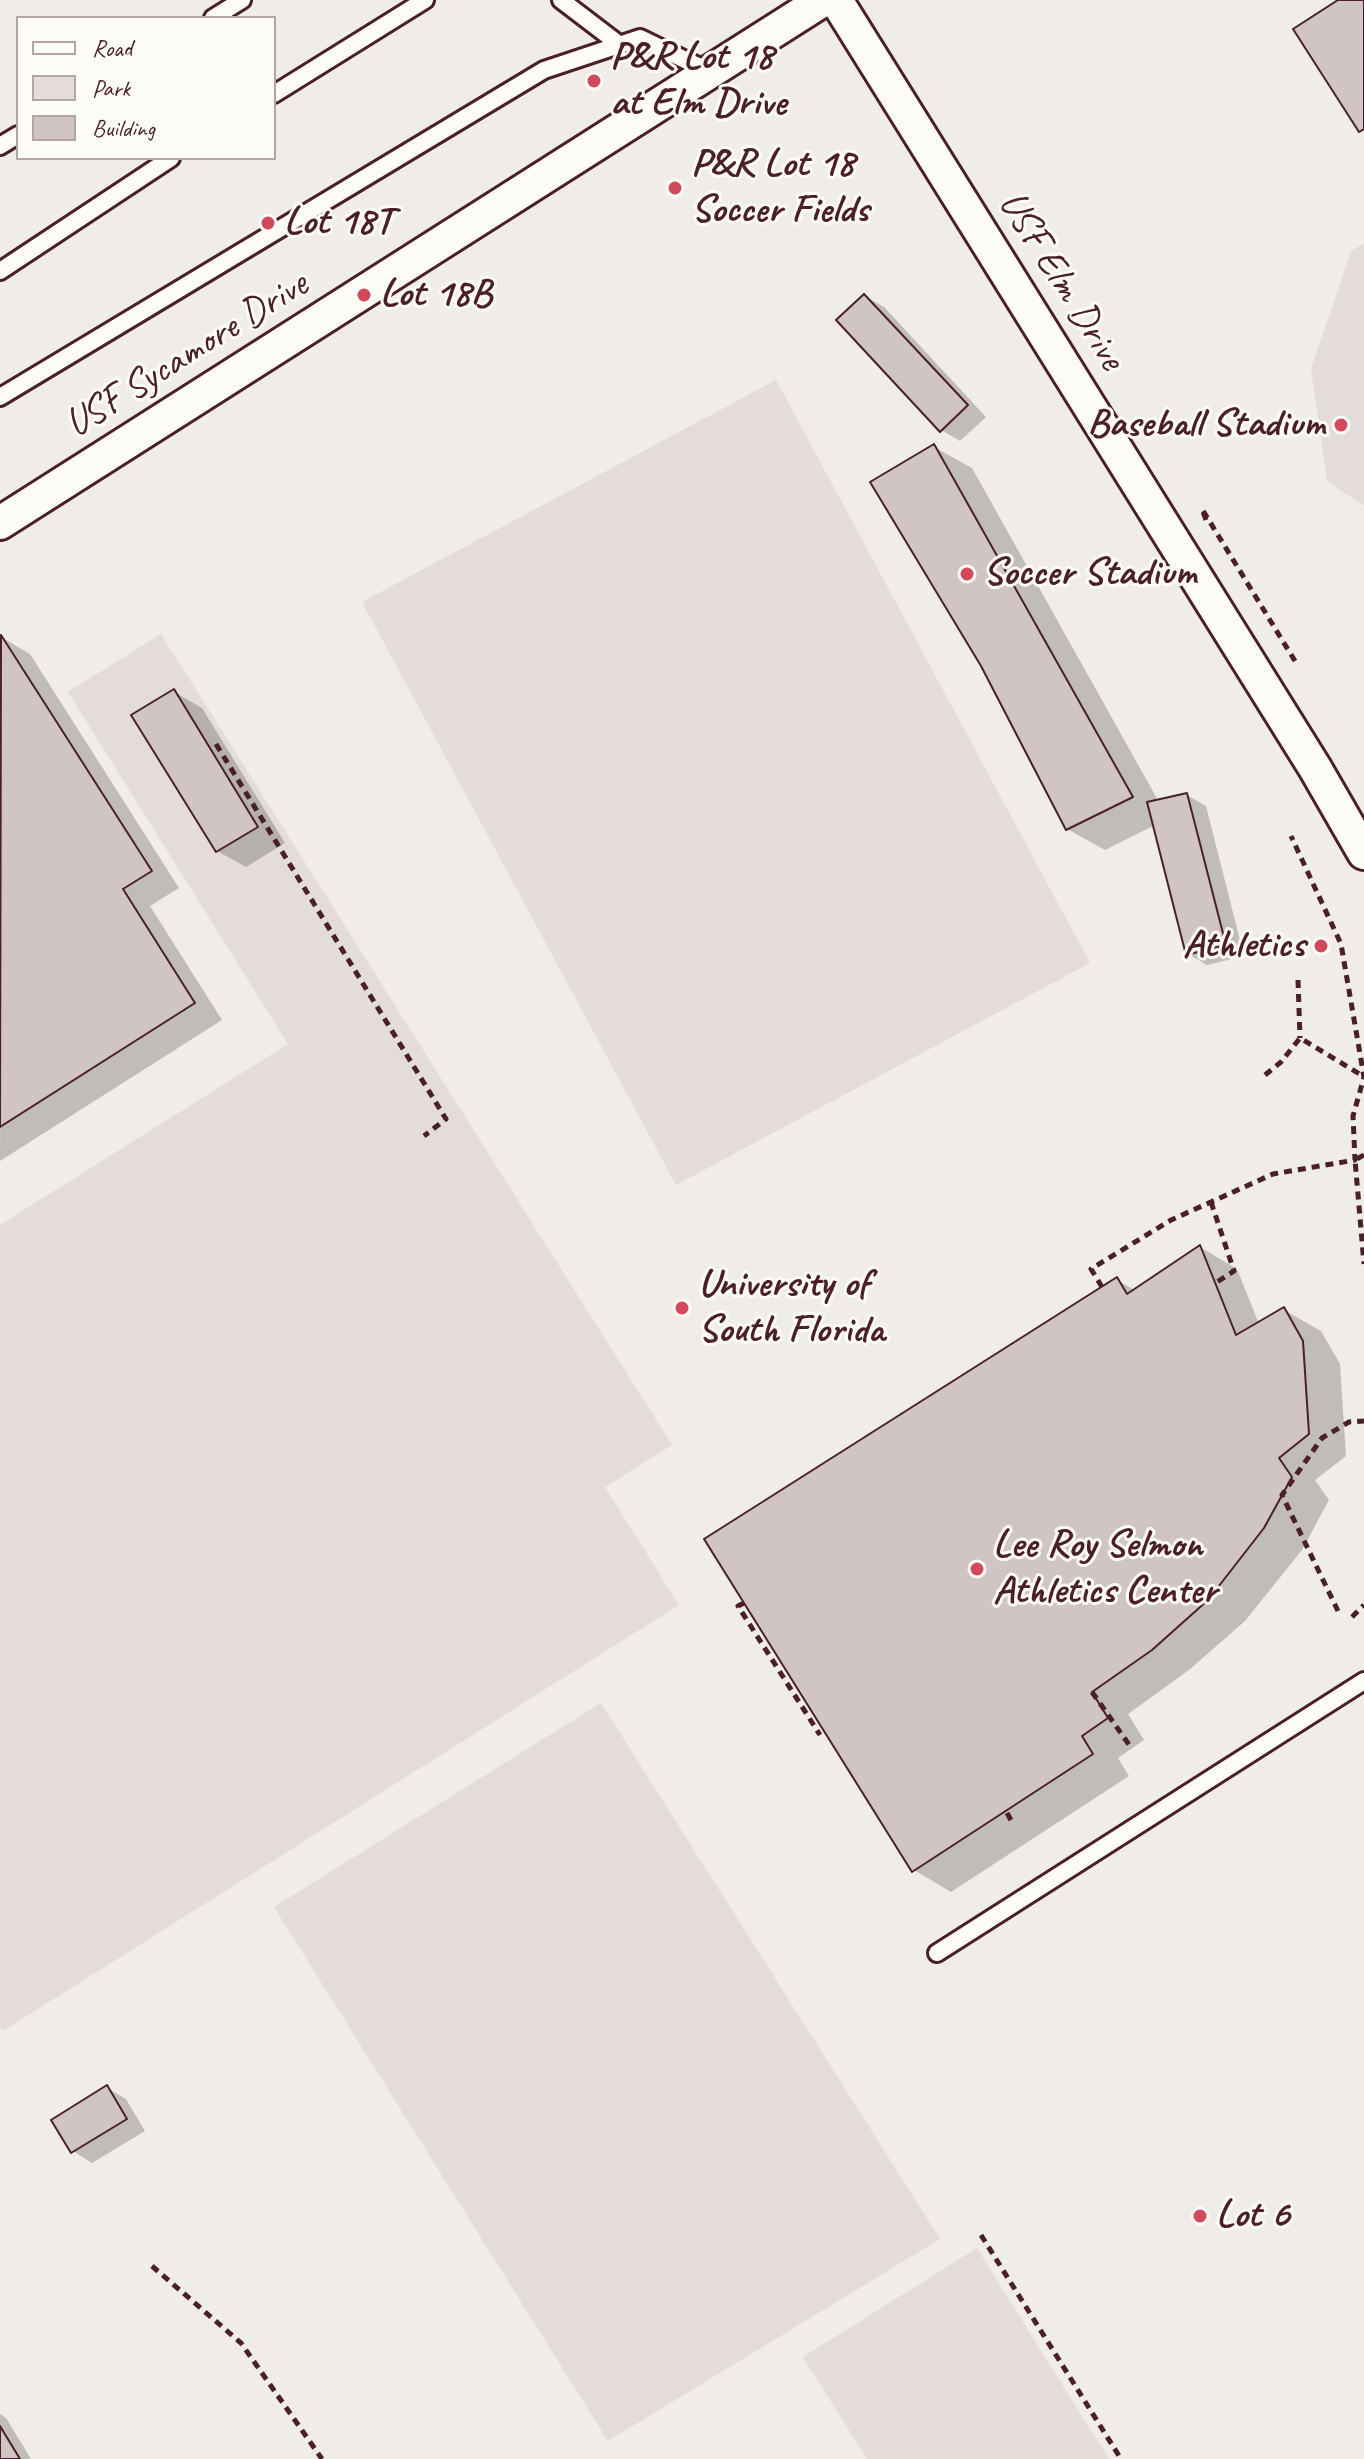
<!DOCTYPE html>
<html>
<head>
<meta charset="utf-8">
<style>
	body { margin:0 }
	#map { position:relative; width:1364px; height:2459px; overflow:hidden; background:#fdfcf7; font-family:Caveat,sans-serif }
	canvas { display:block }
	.legend { position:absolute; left:16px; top:16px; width:260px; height:144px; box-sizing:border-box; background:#fdfcf7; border:2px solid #b5a4a5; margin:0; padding:10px 14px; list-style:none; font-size:24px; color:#4a1f2b }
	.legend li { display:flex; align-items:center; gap:16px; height:40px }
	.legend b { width:40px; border:2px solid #b5a4a5 }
</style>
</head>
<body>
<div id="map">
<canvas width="1364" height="2459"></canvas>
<ul class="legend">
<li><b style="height:10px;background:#fdfcf7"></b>Road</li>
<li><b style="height:22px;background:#e3dcda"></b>Park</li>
<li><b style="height:22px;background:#d0c5c4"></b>Building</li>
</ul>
</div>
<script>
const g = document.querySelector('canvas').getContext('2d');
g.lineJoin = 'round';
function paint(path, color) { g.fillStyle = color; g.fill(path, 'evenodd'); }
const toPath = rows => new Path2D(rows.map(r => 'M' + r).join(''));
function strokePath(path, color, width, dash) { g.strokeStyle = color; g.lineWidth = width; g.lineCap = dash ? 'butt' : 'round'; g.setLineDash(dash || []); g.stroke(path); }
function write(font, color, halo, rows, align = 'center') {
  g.font = font + ' Caveat,sans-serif'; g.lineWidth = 6; g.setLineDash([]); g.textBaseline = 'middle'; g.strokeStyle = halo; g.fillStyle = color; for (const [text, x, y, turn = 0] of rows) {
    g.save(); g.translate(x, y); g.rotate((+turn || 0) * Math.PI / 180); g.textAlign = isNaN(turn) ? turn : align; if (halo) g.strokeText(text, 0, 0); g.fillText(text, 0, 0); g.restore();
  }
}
const built = toPath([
	[0,0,1364,0,1364,2459,0,2459],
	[18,18,274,18,274,158,18,158]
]);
const green = toPath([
	[1364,243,1364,506,1327,481,1311,369,1351,251],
	[776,380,1090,963,676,1185,362,602],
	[161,634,672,1445,605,1487,679,1605,3,2031,0,2027,0,1225,288,1044,68,692],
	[601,1703,940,2239,608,2441,274,1907],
	[977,2248,1046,2359,1109,2459,867,2459,803,2357]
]);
const shadow = toPath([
	[864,296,884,307,986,417,960,441,941,430],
	[934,447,972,468,1159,802,1187,795,1206,806,1244,956,1207,965,1188,954,1155,825,1105,850,1067,829],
	[1,637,30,654,179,888,150,906,222,1020,0,1161],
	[174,692,202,708,285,843,246,867,217,851],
	[1200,1247,1237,1269,1259,1324,1284,1310,1321,1331,1340,1364,1346,1456,1315,1480,1329,1500,1302,1550,1245,1621,1189,1670,1128,1714,1144,1740,1118,1758,1129,1776,951,1892,914,1870,1117,1280,1136,1291],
	[107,2088,126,2099,145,2131,92,2163,73,2151],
	[0,2414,6,2418,31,2459,0,2459]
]);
const building = toPath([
	[1338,0,1364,0,1364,129,1359,132,1293,29,1338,0],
	[864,294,968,405,940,432,836,320,864,294],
	[934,444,1133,797,1066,830,981,666,870,482,934,444],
	[1,635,152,871,123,889,195,1003,0,1127,1,635],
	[174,689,258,827,216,852,131,715,174,689],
	[1187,793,1226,945,1186,955,1147,802,1187,793],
	[1200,1245,1236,1335,1284,1307,1303,1341,1309,1434,1279,1458,1292,1477,1264,1528,1208,1600,1152,1650,1092,1692,1108,1718,1082,1736,1093,1754,912,1872,704,1539,1117,1277,1127,1294,1200,1245],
	[107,2085,127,2119,71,2153,51,2120,107,2085],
	[0,2426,20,2459,0,2459,0,2426]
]);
const path = toPath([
	[1206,520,1202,509,1295,661],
	[216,744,446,1119,424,1136],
	[1298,980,1300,1038],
	[1265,1075,1281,1062,1300,1038,1363,1076],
	[1364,1155,1355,1160,1364,1264],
	[1211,1202,1234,1271,1214,1284],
	[1102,1287,1091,1269,1171,1220,1273,1174,1355,1160,1353,1116,1364,1077,1341,944,1291,836],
	[744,1603,738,1606,820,1735],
	[1338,1611,1282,1495,1322,1438,1349,1422,1364,1421],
	[1352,1617,1364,1605],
	[1092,1692,1130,1746],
	[1007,1813,1012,1822],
	[981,2235,1121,2459],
	[152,2266,241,2343,322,2459]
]);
const service = toPath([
	[561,0,620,45],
	[213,18,242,0],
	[274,94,425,0],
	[0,146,18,135],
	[0,271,171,158],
	[0,397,544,70,640,38,710,72],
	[937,1953,1364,1681]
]);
const minor = toPath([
	[836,0,1315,768,1364,853],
	[0,523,823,0]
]);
const markers = [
	[594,81,8,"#d1495b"],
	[675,188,8,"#d1495b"],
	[268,223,8,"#d1495b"],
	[364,295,8,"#d1495b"],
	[1341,425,8,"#d1495b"],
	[967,574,8,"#d1495b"],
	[1321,946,8,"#d1495b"],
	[682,1308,8,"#d1495b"],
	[977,1569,8,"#d1495b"],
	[1200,2216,8,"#d1495b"]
];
const poiNames = [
	["P&R Lot 18",610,58],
	["at Elm Drive",610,104],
	["P&R Lot 18",691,165],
	["Soccer Fields",691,211],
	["Lot 18T",284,223],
	["Lot 18B",380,295],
	["Baseball Stadium",1325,425,"right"],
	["Soccer Stadium",983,574],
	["Athletics",1305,946,"right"],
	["University of",698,1285],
	["South Florida",698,1331],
	["Lee Roy Selmon",993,1546],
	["Athletics Center",993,1592],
	["Lot 6",1216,2216]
];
const streetNames = [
	["USF Elm Drive",1061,281,58],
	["USF Sycamore Drive",187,355,-32]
];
paint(built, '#f0ece8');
paint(green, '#e3dcda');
paint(shadow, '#0003');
paint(building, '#d0c5c4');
strokePath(building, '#4a1f2b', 2);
strokePath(service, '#4a1f2b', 22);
strokePath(minor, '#4a1f2b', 38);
strokePath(path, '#4a1f2b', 5, [8, 6]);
strokePath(service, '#fdfcf7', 16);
strokePath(minor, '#fdfcf7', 32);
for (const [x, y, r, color] of markers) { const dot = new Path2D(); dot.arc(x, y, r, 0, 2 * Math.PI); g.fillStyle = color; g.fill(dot); strokePath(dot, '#fdfcf7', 3); }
write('bold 40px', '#4a1f2b', '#fdfcf7', poiNames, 'left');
write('40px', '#4a1f2b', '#fdfcf7', streetNames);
</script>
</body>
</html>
